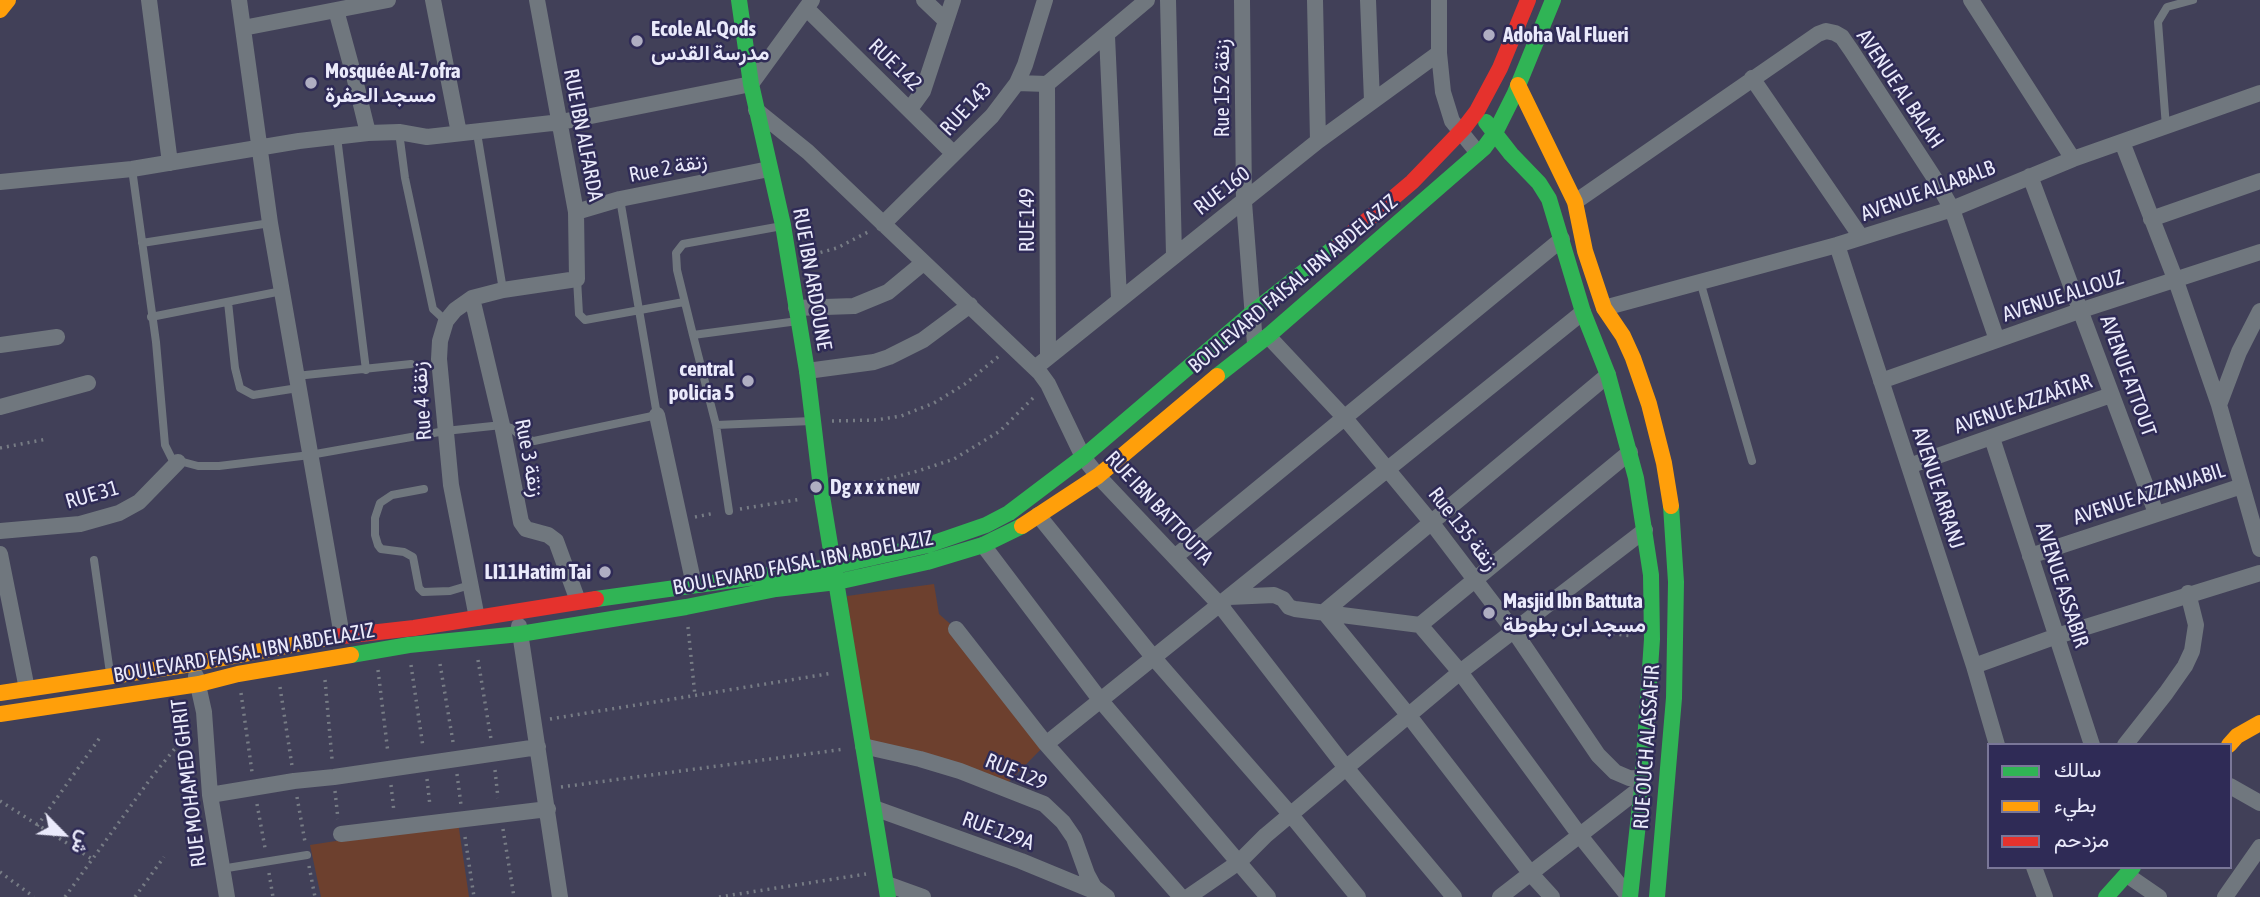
<!DOCTYPE html>
<html>
<head>
<meta charset="utf-8">
<style>
	body { margin:0 }
	#map { position:relative; width:2260px; height:897px; overflow:hidden; background:#414058; font-family:"Asap Condensed",Vazirmatn,sans-serif }
	canvas { display:block }
	.legend { position:absolute; left:1987px; top:743px; width:245px; height:126px; box-sizing:border-box; background:#2f2b56; border:2px solid #7a7798; margin:0; padding:9px 12px; list-style:none; font-size:21px; color:#eaeafb }
	.legend li { display:flex; align-items:center; gap:14px; height:35px }
	.legend b { width:35px; border:2px solid #7a7798 }
	.north { position:absolute; left:28px; top:799px; width:70px; height:70px; -webkit-text-stroke:5px #2f2b56; paint-order:stroke; rotate:115deg; font-size:19px; font-weight:700; line-height:28px; text-align:center; color:#eaeafb }
	.north::after { content:''; display:block; margin:auto; width:24px; height:32px; background:#eaeafb; clip-path:polygon(50% 0,100% 100%,50% 72%,0 100%) }
</style>
</head>
<body>
<div id="map">
<canvas width="2260" height="897"></canvas>
<ul class="legend">
<li><b style="height:9px;background:#30b455"></b>سالك</li>
<li><b style="height:9px;background:#ff9f0a"></b>بطيء</li>
<li><b style="height:9px;background:#e5322d"></b>مزدحم</li>
</ul>
<div class="north">ش</div>
</div>
<script>
const g = document.querySelector('canvas').getContext('2d');
g.lineJoin = 'round';
function paint(path, color) { g.fillStyle = color; g.fill(path, 'evenodd'); }
const toPath = rows => new Path2D(rows.map(r => 'M' + r).join(''));
function strokePath(path, color, width, dash) { g.strokeStyle = color; g.lineWidth = width; g.lineCap = dash ? 'butt' : 'round'; g.setLineDash(dash || []); g.stroke(path); }
function write(font, color, halo, rows, align = 'center') {
  g.font = font + ' "Asap Condensed",Vazirmatn,sans-serif'; g.lineWidth = 5; g.setLineDash([]); g.textBaseline = 'middle'; g.strokeStyle = halo; g.fillStyle = color; for (const [text, x, y, turn = 0] of rows) {
    g.save(); g.translate(x, y); g.rotate((+turn || 0) * Math.PI / 180); g.textAlign = isNaN(turn) ? turn : align; if (halo) g.strokeText(text, 0, 0); g.fillText(text, 0, 0); g.restore();
  }
}
const green = toPath([
	[934,584,939,614,956,629,1046,744,1003,788,863,746,847,596],
	[458,822,469,897,321,897,310,845]
]);
const path = toPath([
	[807,256,837,248,868,232],
	[832,421,876,420,901,416,934,403,965,384,999,356],
	[0,448,47,439],
	[840,491,918,471,954,459,1000,431,1036,395],
	[740,509,802,499],
	[695,517,715,513],
	[1550,626,1632,636],
	[688,627,695,696],
	[478,660,491,739],
	[440,664,453,742],
	[411,665,423,747],
	[378,670,388,753],
	[325,680,332,759],
	[280,687,292,766],
	[241,693,252,772],
	[550,719,833,673],
	[495,770,498,798],
	[457,774,461,805],
	[427,779,430,806],
	[391,785,394,812],
	[561,787,845,749],
	[335,791,338,819],
	[297,797,305,842],
	[0,801,92,859],
	[257,804,265,848],
	[37,826,101,736],
	[503,829,514,897],
	[465,837,474,897],
	[309,866,315,897],
	[0,872,34,897],
	[269,873,273,897],
	[65,897,151,778,189,731],
	[135,897,164,857],
	[719,897,866,874]
]);
const lane = toPath([
	[2166,127,2158,22,2167,7,2193,0],
	[399,132,405,178,433,309,446,321],
	[477,133,503,290],
	[337,137,366,370],
	[132,169,156,342,165,445,172,459,198,466,219,466,310,455,445,431,502,425,511,428,523,438,534,441,657,415,620,199],
	[782,226,683,244,676,253,677,270,693,335,798,321],
	[142,243,270,223],
	[577,279,579,314,585,320,684,302],
	[1700,281,1752,461],
	[228,302,235,368,240,388,253,395,298,388],
	[151,317,282,291],
	[693,335,716,425,812,421],
	[296,376,411,364],
	[716,425,729,511],
	[424,489,392,495,380,503,375,518,375,535,378,545,381,549,404,552,413,557,419,588,423,592,450,591,470,585],
	[94,560,110,673],
	[221,869,307,855]
]);
const street = toPath([
	[149,0,170,163],
	[239,0,270,223,342,636],
	[433,0,459,133],
	[924,0,946,21],
	[1168,0,1174,255],
	[1242,0,1244,202,1255,344],
	[1315,0,1318,141],
	[1368,0,1372,101],
	[1439,0,1439,53,1443,92,1452,121,1478,153],
	[1971,0,2073,159],
	[806,8,953,153],
	[336,10,351,65],
	[243,28,388,0],
	[1107,36,1119,299],
	[1752,78,1861,237],
	[355,80,368,133],
	[1017,83,1047,84,1147,0],
	[1047,84,1048,357],
	[910,109,923,91,953,0],
	[756,110,808,152,1040,373,1048,384,1083,457,1098,476,1220,605,1347,769,1454,897],
	[2122,142,2176,281,2219,405],
	[2030,176,2156,513],
	[0,182,132,169,299,141,368,133,399,132,427,137,561,122,751,84,812,0],
	[1575,202,1818,34,1826,31,1835,33,1842,37,1851,50,1935,179,1952,209,1997,340],
	[576,212,620,199,769,169],
	[2151,219,2260,181],
	[883,224,992,116,1017,83,1025,65,1045,0],
	[1837,245,1974,666,1997,745],
	[472,298,502,425,521,522,526,529,548,535,556,541,578,601],
	[796,308,854,306,888,292,923,263],
	[1604,308,1837,245,1952,209,2073,159,2260,93],
	[2260,311,2239,352,2219,405,2260,549],
	[1268,336,1344,417,1431,522,1514,631,1598,755,1615,772,1629,778,1643,779],
	[0,345,57,337],
	[1035,368,1318,141,1439,53],
	[807,371,874,362,889,357,923,340,970,305],
	[1881,381,2082,310,2260,252],
	[0,407,88,383],
	[657,415,694,585],
	[1992,438,2092,745],
	[1909,466,2111,395],
	[1038,515,1153,657,1291,815,1358,897],
	[0,531,80,524,119,513,139,502,178,462],
	[983,545,1101,701,1268,897],
	[0,554,27,689],
	[1176,556,1562,239],
	[2030,556,2242,486],
	[1229,597,1274,595,1283,599,1289,607,1295,609,1420,625,1630,452],
	[477,618,451,485,439,359,440,341,446,321,455,310,472,298,503,290,577,279,576,212,537,0],
	[1420,625,1460,672,1581,837,1629,897],
	[519,626,560,897],
	[956,629,1046,744,1181,897],
	[1974,666,2057,636,2260,573],
	[196,676,204,712,210,795,227,897],
	[1046,744,1583,312],
	[2125,745,2166,693,2185,666,2192,651,2196,625,2188,593],
	[863,746,920,759,960,771,1044,804,1063,822,1074,838,1087,874,1094,887,1107,897],
	[2230,786,2260,803],
	[210,795,294,781,334,777,538,747],
	[874,808,1021,861,1101,894],
	[341,834,548,809],
	[2034,867,2045,897],
	[2127,875,2159,897],
	[887,884,923,897],
	[1188,897,1239,862,1266,835,1460,672,1645,530],
	[1500,897,1642,787],
	[1552,897,1531,874,1409,716,1324,612,1608,375],
	[2225,897,2260,847]
]);
const fast = toPath([
	[739,0,751,84,783,225,807,371,822,496,888,897],
	[1486,122,1511,154,1539,183,1549,199,1583,312,1608,375,1636,478,1651,575,1652,639,1642,787,1630,897],
	[1217,376,1268,336,1484,148,1495,133,1515,93,1553,0],
	[596,599,835,566,928,545,986,525,1009,513,1083,457,1253,312,1340,243],
	[351,655,409,645,520,634,686,607,776,589,837,582,927,562,983,545,1022,526],
	[1657,897,1674,698,1676,582,1671,506],
	[2106,897,2133,867]
]);
const slow = toPath([
	[0,10,8,0],
	[1518,85,1575,202,1585,251,1604,308,1623,336,1633,358,1649,404,1664,463,1671,506],
	[1022,526,1098,476,1217,376],
	[0,693,192,664,334,637],
	[0,714,199,684,238,674,351,655],
	[2229,745,2237,736,2260,723]
]);
const jam = toPath([
	[1340,243,1412,182,1464,128,1477,111,1500,68,1528,0],
	[334,637,414,628,596,599]
]);
const markers = [
	[1489,35,7,"#afaec2"],
	[637,41,7,"#afaec2"],
	[311,83,7,"#afaec2"],
	[748,381,7,"#afaec2"],
	[816,487,7,"#afaec2"],
	[605,572,7,"#afaec2"],
	[1489,613,7,"#afaec2"]
];
const poiNames = [
	["Ecole Al-Qods",651,29],
	["مدرسة القدس",651,53],
	["Adoha Val Flueri",1503,35],
	["Mosquée Al-7ofra",325,71],
	["مسجد الحفرة",325,95],
	["central",734,369,"right"],
	["policia 5",734,393,"right"],
	["Dg x x x new",830,487],
	["LI11Hatim Tai",591,572,"right"],
	["Masjid Ibn Battuta",1503,601],
	["مسجد ابن بطوطة",1503,625]
];
const streetNames = [
	["RUE 142",895,65,44],
	["Rue 152 زنقة",1222,88,-90],
	["AVENUE AL BALAH",1900,89,56],
	["RUE 143",966,109,-47],
	["RUE IBN ALFARDA",583,135,79],
	["Rue 2 زنقة",668,168,-11],
	["RUE 160",1222,191,-38],
	["AVENUE ALLABALB",1928,191,-20],
	["RUE 149",1027,220,-90],
	["RUE IBN ARDOUNE",812,279,80],
	["BOULEVARD FAISAL IBN ABDELAZIZ",1293,284,-40],
	["AVENUE ALLOUZ",2063,296,-18],
	["AVENUE ATTOUT",2128,376,70],
	["Rue 4 زنقة",422,401,-94],
	["AVENUE AZZAÂTAR",2023,404,-19],
	["Rue 3 زنقة",529,458,79],
	["AVENUE ARRANJ",1938,488,72],
	["AVENUE AZZANJABIL",2149,494,-18],
	["RUE 31",92,495,-16],
	["RUE IBN BATTOUTA",1159,508,47],
	["Rue 135 زنقة",1463,529,52],
	["BOULEVARD FAISAL IBN ABDELAZIZ",803,563,-11],
	["AVENUE ASSABIR",2062,585,72],
	["BOULEVARD FAISAL IBN ABDELAZIZ",244,653,-10],
	["RUE OUCH ALASSAFIR",1647,747,-86],
	["RUE 129",1016,772,22],
	["RUE MOHAMED GHRIT",189,783,-97],
	["RUE 129A",998,831,20]
];
paint(green, '#6d402e');
strokePath(path, '#777c85', 3.5, [2, 5]);
strokePath(lane, '#70777e', 8);
strokePath(street, '#70777e', 16);
strokePath(fast, '#30b455', 16);
strokePath(slow, '#ff9f0a', 16);
strokePath(jam, '#e5322d', 16);
for (const [x, y, r, color] of markers) { const dot = new Path2D(); dot.arc(x, y, r, 0, 2 * Math.PI); g.fillStyle = color; g.fill(dot); strokePath(dot, '#2f2b56', 2.5); }
write('bold 21px', '#eaeafb', '#2f2b56', poiNames, 'left');
write('21px', '#eaeafb', '#2f2b56', streetNames);
</script>
</body>
</html>
